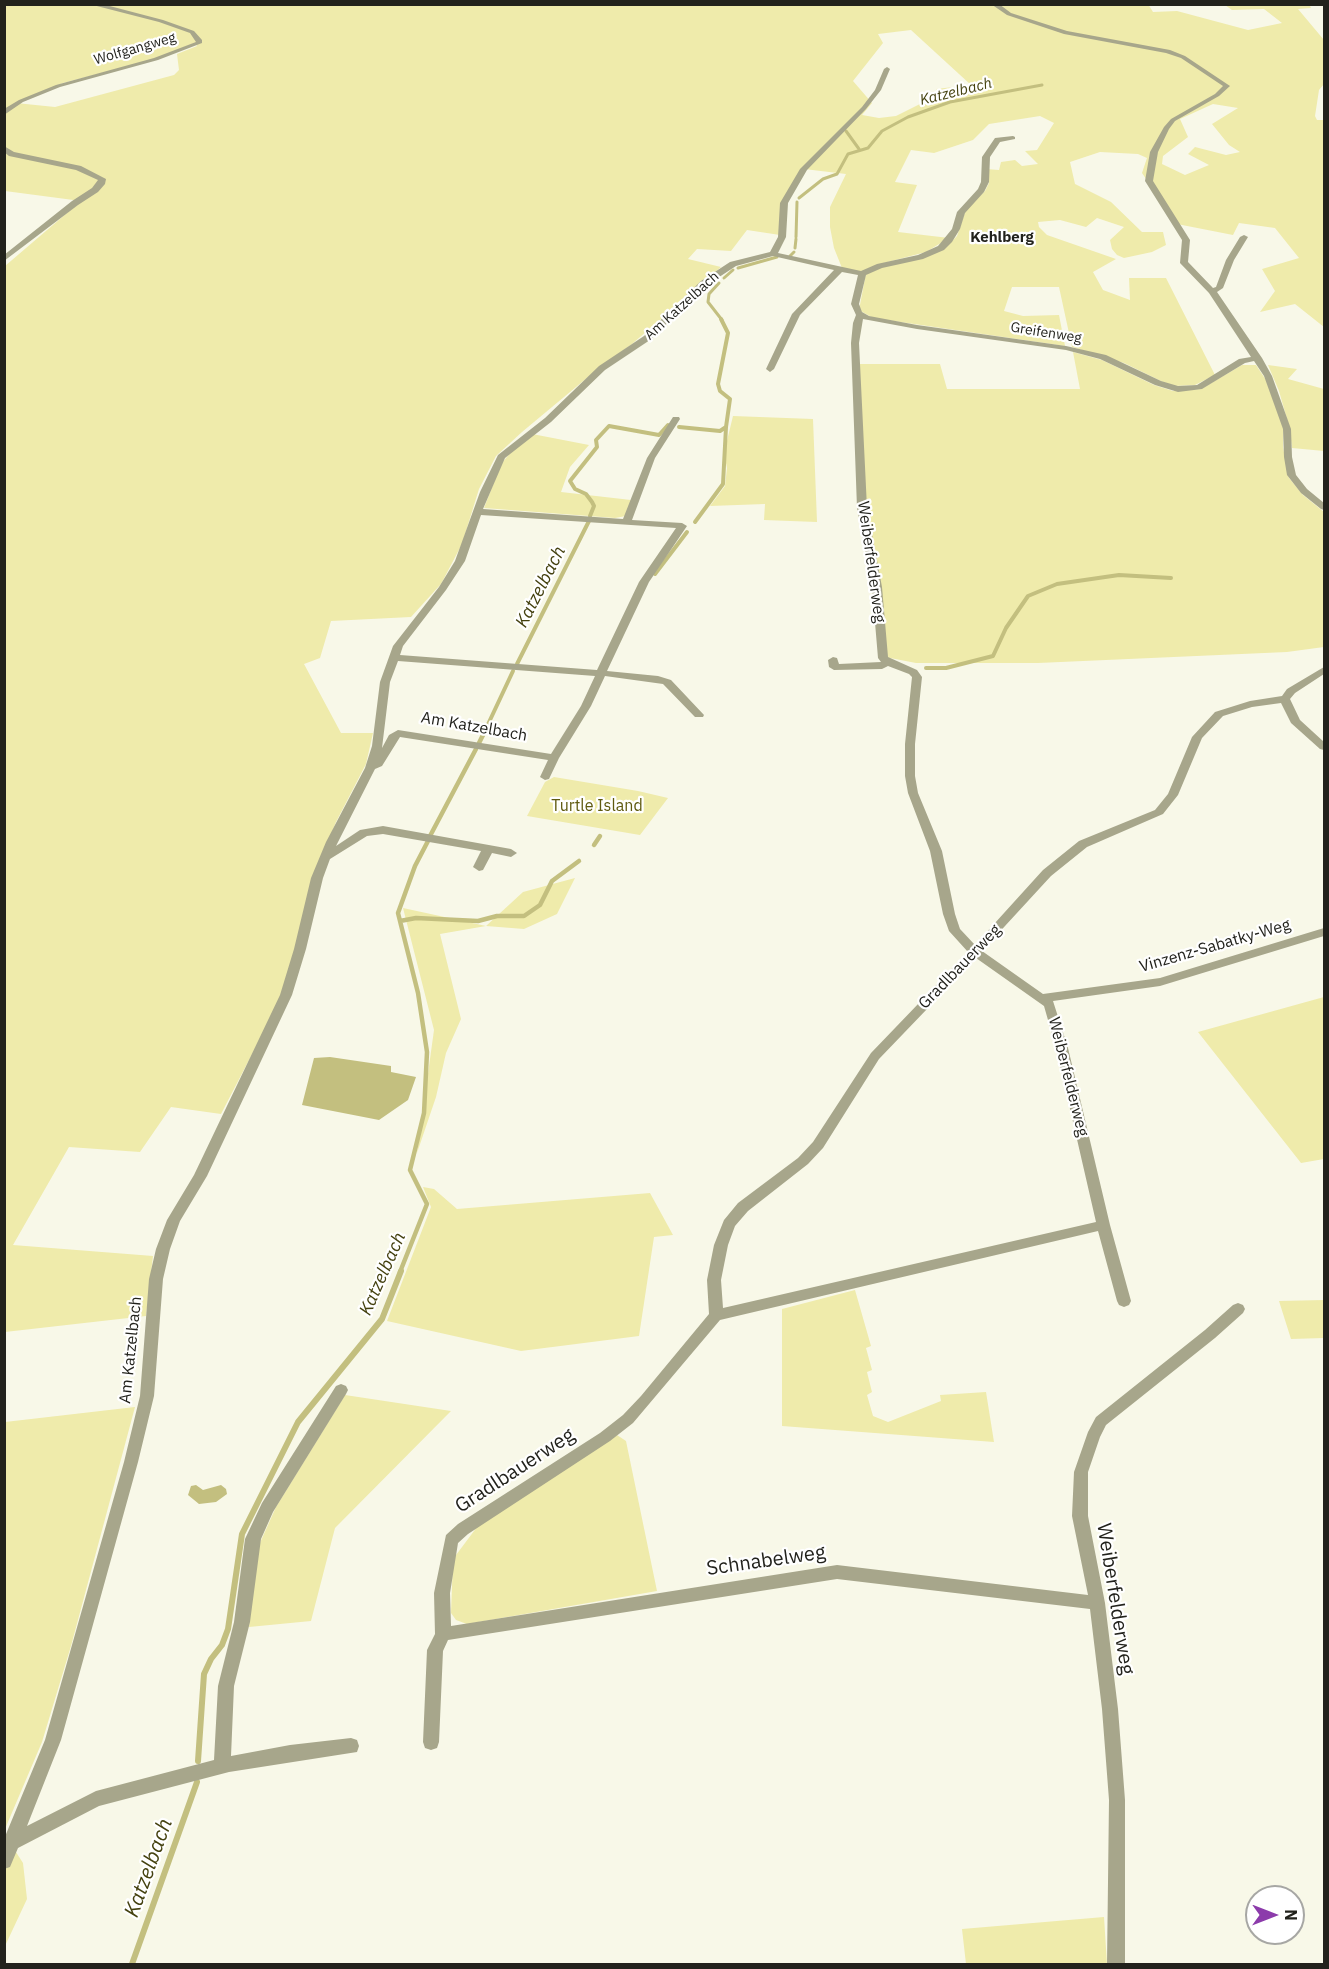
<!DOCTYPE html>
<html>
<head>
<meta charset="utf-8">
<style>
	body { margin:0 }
	#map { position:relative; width:1329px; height:1969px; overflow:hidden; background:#f8f8e8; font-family:"IBM Plex Sans",sans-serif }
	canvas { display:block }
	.frame { position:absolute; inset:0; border:6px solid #22221c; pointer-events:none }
	.north { position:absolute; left:1245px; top:1885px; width:60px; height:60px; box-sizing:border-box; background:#fff; border:2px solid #a7a7a4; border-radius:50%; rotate:90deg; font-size:16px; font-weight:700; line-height:24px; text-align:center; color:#22221c }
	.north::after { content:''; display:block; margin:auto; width:21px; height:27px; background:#8c3bab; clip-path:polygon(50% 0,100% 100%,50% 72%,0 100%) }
</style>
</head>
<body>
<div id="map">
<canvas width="1329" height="1969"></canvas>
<div class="frame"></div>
<div class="north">N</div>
</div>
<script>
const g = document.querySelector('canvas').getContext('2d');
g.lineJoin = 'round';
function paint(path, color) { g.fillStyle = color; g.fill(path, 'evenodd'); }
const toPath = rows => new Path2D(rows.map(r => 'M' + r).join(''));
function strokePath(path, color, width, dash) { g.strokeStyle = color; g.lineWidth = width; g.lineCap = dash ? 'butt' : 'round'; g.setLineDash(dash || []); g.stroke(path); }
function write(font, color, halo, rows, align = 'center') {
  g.font = font + ' "IBM Plex Sans",sans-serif'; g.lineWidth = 4.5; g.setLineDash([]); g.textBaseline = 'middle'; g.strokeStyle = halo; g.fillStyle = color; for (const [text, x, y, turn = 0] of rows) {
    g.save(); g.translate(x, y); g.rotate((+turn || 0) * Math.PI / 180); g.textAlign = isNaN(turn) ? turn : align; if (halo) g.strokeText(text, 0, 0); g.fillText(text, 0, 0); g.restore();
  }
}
const green = toPath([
	[1148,4,1153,12,1177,11,1248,30,1282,23,1264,9,1232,10,1225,5,1309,4,1311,8,1298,9,1324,40,1324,84,1319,90,1315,116,1317,120,1324,120,1324,327,1295,304,1260,312,1275,291,1262,269,1299,258,1275,228,1239,223,1233,235,1177,224,1142,173,1147,158,1138,154,1100,152,1070,162,1075,184,1111,202,1142,232,1163,232,1166,245,1152,252,1124,258,1117,255,1112,249,1110,240,1124,227,1097,218,1086,227,1060,220,1038,222,1039,227,1047,235,1116,259,1093,272,1103,290,1130,300,1129,278,1166,278,1215,375,1195,385,1175,386,1163,382,1124,363,1072,347,1059,287,1012,287,1004,311,1023,316,1059,315,1065,346,873,318,859,310,866,273,881,267,930,255,947,246,957,236,966,209,985,191,989,183,986,169,999,170,1001,162,1015,160,1022,166,1038,164,1025,151,1037,150,1054,123,1040,116,989,124,973,140,934,153,911,150,895,182,917,185,898,232,949,238,926,252,880,264,860,272,842,268,834,248,830,227,830,207,846,174,804,169,784,203,780,235,747,230,731,251,697,249,688,259,721,267,632,344,594,372,522,432,496,456,479,489,462,544,441,584,411,617,331,621,320,658,304,664,341,733,373,733,366,764,336,822,313,878,296,949,277,1006,221,1114,171,1107,140,1152,69,1147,13,1245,153,1256,146,1316,5,1332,5,266,81,201,5,191,5,5],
	[911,30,971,85,936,89,944,99,926,101,896,116,879,118,862,115,872,103,853,81,883,43,878,34],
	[195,43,197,46,177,54,179,70,174,75,55,107,16,103,63,83,152,60],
	[1213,104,1238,108,1212,124,1229,145,1240,152,1226,155,1195,147,1188,154,1209,165,1185,175,1162,164,1163,156,1188,137,1180,119],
	[1073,352,1102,360,1154,385,1173,391,1201,389,1242,365,1256,365,1266,380,1283,427,1283,447,1289,478,1303,495,1324,512,1324,647,1287,652,1038,663,916,663,885,657,864,495,857,364,940,364,947,389,1080,389],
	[1268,365,1297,369,1288,379,1324,389,1324,451,1292,448,1289,426,1279,391],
	[733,416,813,419,817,522,764,520,765,504,710,506,725,486,727,468,724,453],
	[527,433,589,445,570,467,561,492,631,500,626,516,615,518,484,508,501,464],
	[554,777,638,791,668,798,640,835,527,816,545,782],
	[575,878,557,914,524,929,486,926,440,934,461,1019,446,1053,436,1097,417,1153,434,1030,403,908,486,926,523,892],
	[1324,997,1324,1159,1301,1163,1198,1032],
	[423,1187,434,1189,457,1209,650,1193,673,1235,654,1237,639,1336,521,1351,387,1321,431,1207],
	[855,1290,871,1346,866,1348,872,1370,867,1372,872,1392,867,1395,873,1416,888,1422,941,1401,940,1395,986,1392,994,1442,782,1426,782,1309],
	[1324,1300,1324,1338,1291,1339,1279,1301],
	[345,1395,451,1411,335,1528,311,1621,249,1627,253,1575,259,1545,276,1507],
	[135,1407,71,1646,42,1742,5,1829,5,1422],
	[617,1435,626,1441,657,1591,467,1624,456,1620,451,1613,453,1559,477,1527],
	[5,1835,23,1863,27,1899,5,1946],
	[1104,1917,1107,1964,966,1964,962,1929]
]);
const water = toPath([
	[330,1057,391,1066,391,1072,416,1077,408,1100,379,1120,302,1105,314,1058],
	[196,1485,203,1490,221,1485,226,1489,227,1494,216,1502,199,1504,188,1495,191,1486]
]);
const streamFar3 = toPath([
	[846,131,859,149],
	[799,198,823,179,837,174,848,154,868,148,882,131,908,117,950,102,1042,85],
	[796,237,797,202],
	[795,248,796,239],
	[790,256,794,252],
	[738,268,777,257],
	[724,278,733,270],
	[719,283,709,294,708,302,722,320]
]);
const streamFar2 = toPath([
	[679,427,720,431,726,427,730,399,720,391,718,384,728,333,721,319],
	[590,516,594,506,592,502,586,494,575,489,570,481,597,447,596,440,609,426,659,435,668,425],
	[695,522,723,484,726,427],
	[655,574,687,532],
	[517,664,589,521],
	[926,668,946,668,993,656,1006,628,1028,596,1057,584,1119,575,1171,578],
	[483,735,513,671]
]);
const streamFar1 = toPath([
	[479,743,484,733],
	[430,836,476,749],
	[594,845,600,836],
	[400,921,416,918,478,921,497,916,524,916,540,905,552,881,579,861],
	[400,1272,427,1204,410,1170,424,1113,427,1052,418,993,398,913,415,866,428,841]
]);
const stream = toPath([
	[198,1761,204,1674,211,1659,222,1645,228,1629,242,1534,298,1422,382,1319,401,1271],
	[132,1964,197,1782]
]);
const street = toPath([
	[89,4,102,4,163,20,194,31,202,40,202,43,158,60,60,87,23,102,4,115,4,109,19,100,56,85,154,58,196,42,190,33,159,22,89,4],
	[991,4,999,4,1011,13,1067,31,1170,50,1185,56,1230,86,1219,96,1175,121,1169,129,1158,152,1153,181,1190,240,1188,262,1213,288,1216,287,1226,260,1240,237,1244,235,1248,237,1234,260,1223,288,1217,292,1262,358,1272,376,1291,429,1292,457,1296,475,1307,489,1324,503,1324,510,1321,509,1301,493,1287,475,1284,457,1283,429,1264,376,1254,361,1245,363,1202,389,1178,392,1155,385,1100,359,1066,350,917,329,863,319,859,343,867,508,882,587,888,657,917,670,922,677,915,744,915,776,918,793,942,851,955,914,960,929,975,945,1043,870,1079,841,1155,810,1168,794,1192,737,1215,712,1250,701,1282,696,1287,689,1324,667,1324,674,1295,693,1290,699,1300,720,1324,742,1324,750,1320,749,1291,723,1281,703,1252,707,1223,716,1202,738,1178,795,1163,814,1087,847,1051,876,982,951,1043,994,1160,978,1324,928,1324,936,1160,986,1053,1001,1068,1048,1110,1225,1131,1301,1129,1305,1124,1307,1119,1305,1117,1301,1098,1231,720,1320,633,1423,610,1441,468,1534,458,1543,450,1593,451,1626,837,1565,1088,1595,1072,1516,1074,1472,1088,1432,1096,1417,1205,1330,1233,1305,1238,1303,1243,1305,1245,1309,1243,1313,1215,1338,1106,1425,1100,1437,1088,1472,1088,1516,1105,1603,1118,1709,1125,1800,1125,1964,1107,1964,1109,1800,1102,1709,1090,1609,837,1579,448,1640,443,1651,439,1742,437,1748,431,1750,425,1748,423,1742,427,1650,435,1634,434,1593,446,1535,458,1524,600,1433,623,1415,641,1396,709,1314,707,1280,714,1245,724,1220,738,1203,798,1158,813,1142,871,1053,968,952,949,931,943,914,930,851,908,793,905,776,905,744,912,677,909,674,888,666,882,669,834,670,829,667,828,660,833,657,837,658,839,664,881,662,878,658,872,587,857,508,851,343,853,323,856,315,851,304,858,275,842,272,800,315,774,369,770,372,766,369,792,314,834,270,773,256,736,266,707,285,650,340,605,370,551,422,505,458,483,509,623,519,647,458,673,417,679,417,680,419,655,458,632,520,682,523,687,526,649,582,607,671,658,676,671,680,704,715,703,717,695,717,663,684,605,676,591,706,559,758,549,779,545,780,540,777,548,760,400,737,382,766,375,769,336,846,360,830,383,826,511,849,517,853,511,857,492,853,483,870,479,871,473,867,481,851,383,834,367,836,330,859,323,878,306,949,292,995,207,1176,180,1221,170,1249,163,1279,154,1396,138,1462,61,1740,27,1826,96,1791,214,1760,218,1686,234,1622,245,1539,262,1503,336,1386,341,1384,346,1386,348,1390,346,1394,273,1512,261,1539,250,1622,234,1686,231,1756,290,1745,351,1738,357,1740,359,1746,357,1752,229,1772,99,1806,18,1848,10,1867,4,1869,4,1839,45,1740,124,1462,140,1396,149,1279,156,1249,167,1220,194,1175,280,995,294,949,311,878,326,842,365,768,372,746,380,682,393,646,439,587,455,561,480,492,498,455,545,418,599,366,644,336,701,281,730,262,770,252,778,237,780,203,800,169,862,107,875,90,884,69,887,67,890,69,881,90,866,109,807,170,788,203,786,237,778,253,861,271,877,264,918,255,938,246,952,229,957,212,978,189,981,182,982,157,995,138,1013,136,1015,137,1015,139,1000,142,990,157,989,182,984,192,965,213,960,229,952,242,944,250,923,259,882,268,866,275,859,304,862,312,869,316,917,325,1066,346,1106,355,1161,381,1178,386,1197,385,1239,359,1251,357,1209,293,1180,263,1182,240,1145,181,1150,152,1164,127,1171,119,1215,94,1223,86,1181,58,1166,53,1064,34,1007,15,991,4],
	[481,515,676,528,639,582,597,670,400,655,403,646,446,590,465,561,481,515],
	[398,661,595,676,581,706,551,754,398,730,389,735,382,748,390,682,398,661],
	[976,958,1044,1006,1056,1048,1096,1222,723,1308,721,1280,728,1245,735,1226,748,1211,808,1164,823,1148,879,1059,976,958],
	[4,146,14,152,81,166,106,179,105,184,98,192,78,205,4,261,4,255,72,201,92,188,98,180,76,170,9,156,4,152,4,146]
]);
const farStreetnames = [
	["Wolfgangweg",135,49,-16],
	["Am Katzelbach",682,306,-42],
	["Greifenweg",1046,333,9]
];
const farWaternames = [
	["Katzelbach",956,92,-14]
];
const farNeighbourhoodnames = [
	["Kehlberg",1002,238]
];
const streetNames = [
	["Weiberfelderweg",871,562,82],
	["Am Katzelbach",474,727,10],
	["Vinzenz-Sabatky-Weg",1215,946,-16],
	["Gradlbauerweg",960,967,-46],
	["Weiberfelderweg",1068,1077,76],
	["Am Katzelbach",131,1350,-84]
];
const parkNames = [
	["Turtle Island",597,806]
];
const waterNames = [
	["Katzelbach",541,587,-63],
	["Katzelbach",383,1274,-66]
];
const nearStreetnames = [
	["Gradlbauerweg",515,1471,-33],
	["Schnabelweg",766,1561,-8],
	["Weiberfelderweg",1115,1599,81]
];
const nearWaternames = [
	["Katzelbach",149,1868,-70]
];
paint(green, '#efebab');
paint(water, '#c3bf7f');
strokePath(streamFar3, '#c3bf7f', 3);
strokePath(streamFar2, '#c3bf7f', 4);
strokePath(streamFar1, '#c3bf7f', 4.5);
strokePath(stream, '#c3bf7f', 6);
paint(street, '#a7a68b');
write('14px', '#22221c', '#fff', farStreetnames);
write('italic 15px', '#44410f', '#fff', farWaternames);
write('bold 15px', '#22221c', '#fff', farNeighbourhoodnames);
write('16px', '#22221c', '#fff', streetNames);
write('16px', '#5f5a0f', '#fff', parkNames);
write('italic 18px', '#44410f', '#fff', waterNames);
write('20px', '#22221c', '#fff', nearStreetnames);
write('italic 21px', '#44410f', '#fff', nearWaternames);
</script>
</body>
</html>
